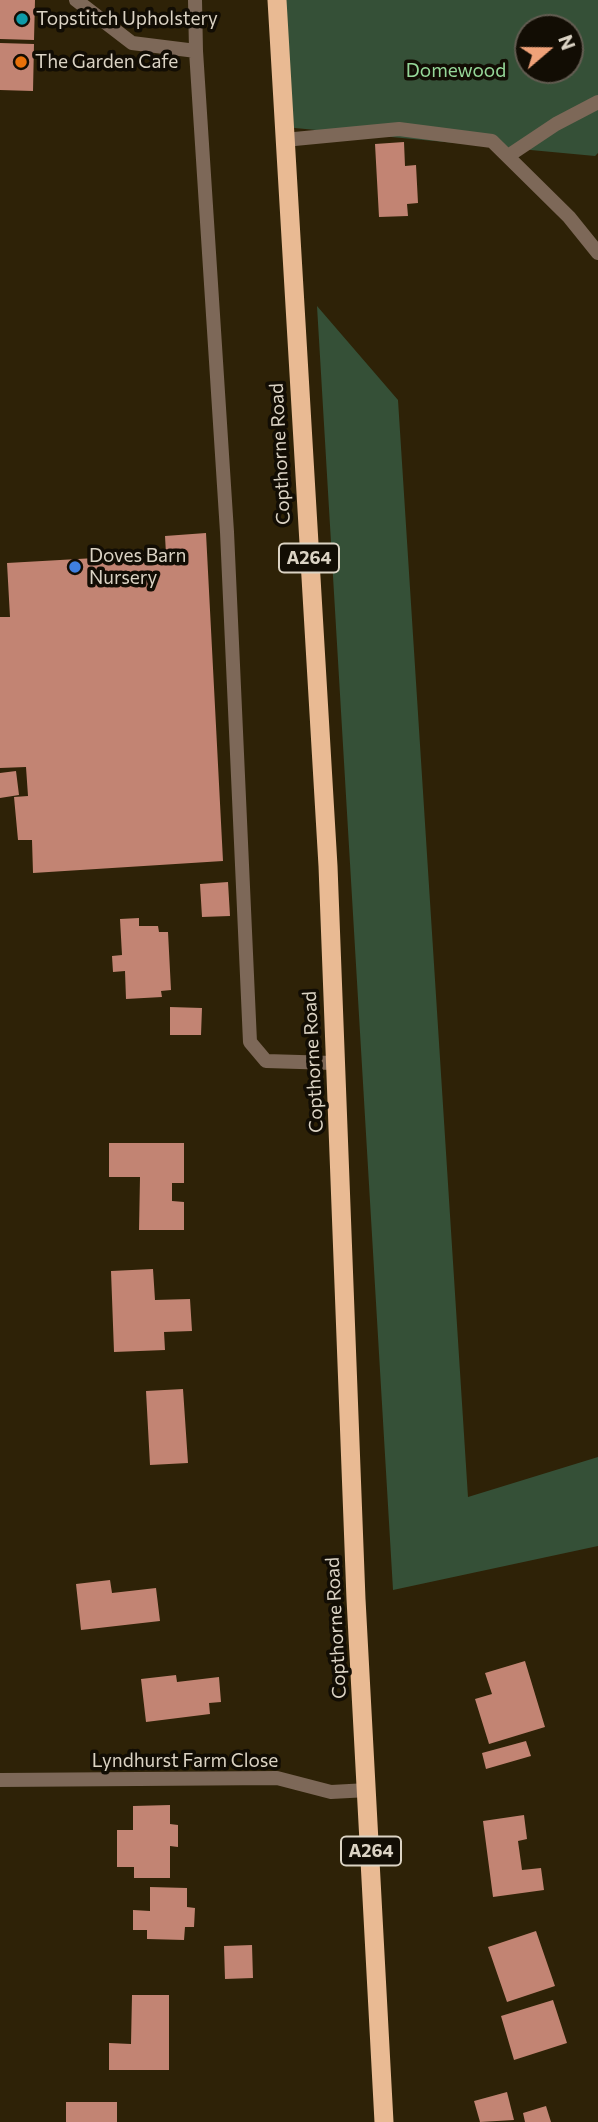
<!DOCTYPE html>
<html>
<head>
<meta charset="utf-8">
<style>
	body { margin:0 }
	#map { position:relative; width:598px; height:2122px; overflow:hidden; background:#2e2207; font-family:Commissioner,sans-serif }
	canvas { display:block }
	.north { position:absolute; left:514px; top:14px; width:70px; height:70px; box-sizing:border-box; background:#120d04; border:2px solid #625c51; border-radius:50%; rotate:70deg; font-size:19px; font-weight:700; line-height:28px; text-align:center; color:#dbd3c4 }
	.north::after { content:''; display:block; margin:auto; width:24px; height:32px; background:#f0a279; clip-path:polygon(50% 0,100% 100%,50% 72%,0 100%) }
</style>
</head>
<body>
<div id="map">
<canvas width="598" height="2122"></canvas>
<div class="north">N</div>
</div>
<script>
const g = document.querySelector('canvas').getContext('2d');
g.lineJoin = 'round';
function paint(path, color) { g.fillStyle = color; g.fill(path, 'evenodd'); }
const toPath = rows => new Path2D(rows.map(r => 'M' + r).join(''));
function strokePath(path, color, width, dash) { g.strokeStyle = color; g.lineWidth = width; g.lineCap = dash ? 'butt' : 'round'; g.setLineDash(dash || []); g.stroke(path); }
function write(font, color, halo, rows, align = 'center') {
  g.font = font + ' Commissioner,sans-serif'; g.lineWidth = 7; g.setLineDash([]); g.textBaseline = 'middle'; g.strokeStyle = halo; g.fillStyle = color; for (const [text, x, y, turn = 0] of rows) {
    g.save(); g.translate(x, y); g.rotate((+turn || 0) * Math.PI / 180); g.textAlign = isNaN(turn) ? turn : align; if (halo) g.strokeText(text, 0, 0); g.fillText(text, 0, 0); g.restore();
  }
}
const green = toPath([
	[273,0,598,0,598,153,595,156,284,127],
	[528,28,570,28,570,70,528,70],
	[317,306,398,400,468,1497,598,1457,598,1546,393,1590]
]);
const building = toPath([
	[0,0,35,0,34,40,0,39],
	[0,43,34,44,33,91,0,90],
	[404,142,405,166,416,165,418,203,407,204,408,216,379,217,375,144],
	[206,533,223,861,33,873,32,840,18,840,14,797,28,796,26,767,0,768,0,617,10,617,7,563,166,554,165,536],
	[16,771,19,795,0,798,0,773],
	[228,882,230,916,202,917,200,884],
	[139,918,139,926,158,926,159,932,168,932,171,990,161,991,162,997,126,999,125,971,113,972,112,956,122,955,120,919],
	[170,1007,202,1008,201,1035,170,1035],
	[109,1143,184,1143,184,1183,172,1183,172,1201,184,1202,184,1230,139,1230,140,1177,109,1177],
	[153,1269,155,1300,190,1299,192,1331,164,1332,165,1350,114,1352,111,1271],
	[183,1389,188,1463,150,1465,146,1391],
	[110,1580,112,1593,156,1588,160,1621,81,1630,76,1584],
	[525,1661,545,1727,489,1744,475,1699,492,1694,485,1673],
	[176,1675,177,1682,219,1677,221,1702,209,1703,210,1714,146,1722,141,1679],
	[526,1741,531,1756,486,1769,482,1753],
	[170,1805,170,1824,178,1825,178,1847,170,1846,170,1878,134,1878,134,1867,117,1867,117,1830,133,1830,133,1806],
	[524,1815,527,1839,518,1841,522,1870,541,1868,544,1890,493,1897,483,1821],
	[150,1887,187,1888,187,1907,195,1908,194,1927,185,1927,184,1940,147,1939,147,1930,133,1930,133,1910,150,1911],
	[536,1931,555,1986,507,2002,488,1947],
	[252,1945,253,1978,225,1979,224,1946],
	[132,1995,169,1995,169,2070,109,2070,109,2043,131,2044],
	[553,2000,567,2043,514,2060,501,2016],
	[507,2092,514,2120,480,2122,474,2101],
	[66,2102,117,2102,117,2122,66,2122],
	[546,2106,551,2122,525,2122,523,2113]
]);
const service = toPath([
	[76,0,132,43,196,51],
	[195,0,196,51,227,532,250,1042,266,1061,333,1063],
	[284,140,399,129,492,141,569,217,598,253],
	[508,156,556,124,598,102]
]);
const minor = toPath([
	[0,1780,277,1778,331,1792,368,1790]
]);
const trunk = toPath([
	[277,0,328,866,356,1599,384,2122]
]);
const markers = [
	[22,19,7,"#0f9aa8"],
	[21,62,7,"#e8710a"],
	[75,567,7,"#3f7fe0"]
];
const shields = [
	[309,558,60],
	[371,1851,60]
];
const shieldNames = [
	["A264",309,558],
	["A264",371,1851]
];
const poiNames = [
	["Topstitch Upholstery",36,19],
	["The Garden Cafe",35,62],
	["Doves Barn",89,556],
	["Nursery",89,578]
];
const parkNames = [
	["Domewood",456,71]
];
const streetNames = [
	["Copthorne Road",280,454,-93],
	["Copthorne Road",313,1062,-93],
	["Copthorne Road",336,1628,-93],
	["Lyndhurst Farm Close",185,1761]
];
paint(green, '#355037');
paint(building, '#c28473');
strokePath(service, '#7d6858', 14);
strokePath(minor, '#7d6858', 14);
strokePath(trunk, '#e9ba93', 19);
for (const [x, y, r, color] of markers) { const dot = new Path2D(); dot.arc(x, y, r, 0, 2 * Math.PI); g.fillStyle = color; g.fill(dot); strokePath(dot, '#120d04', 2.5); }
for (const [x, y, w] of shields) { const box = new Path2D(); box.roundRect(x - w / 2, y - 14.5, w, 29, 5); g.fillStyle = '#120d04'; g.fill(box); strokePath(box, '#dbd3c4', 2); }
write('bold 18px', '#dbd3c4', null, shieldNames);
write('19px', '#dbd3c4', '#120d04', poiNames, 'left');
write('19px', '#96d899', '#120d04', parkNames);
write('19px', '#dbd3c4', '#120d04', streetNames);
</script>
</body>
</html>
